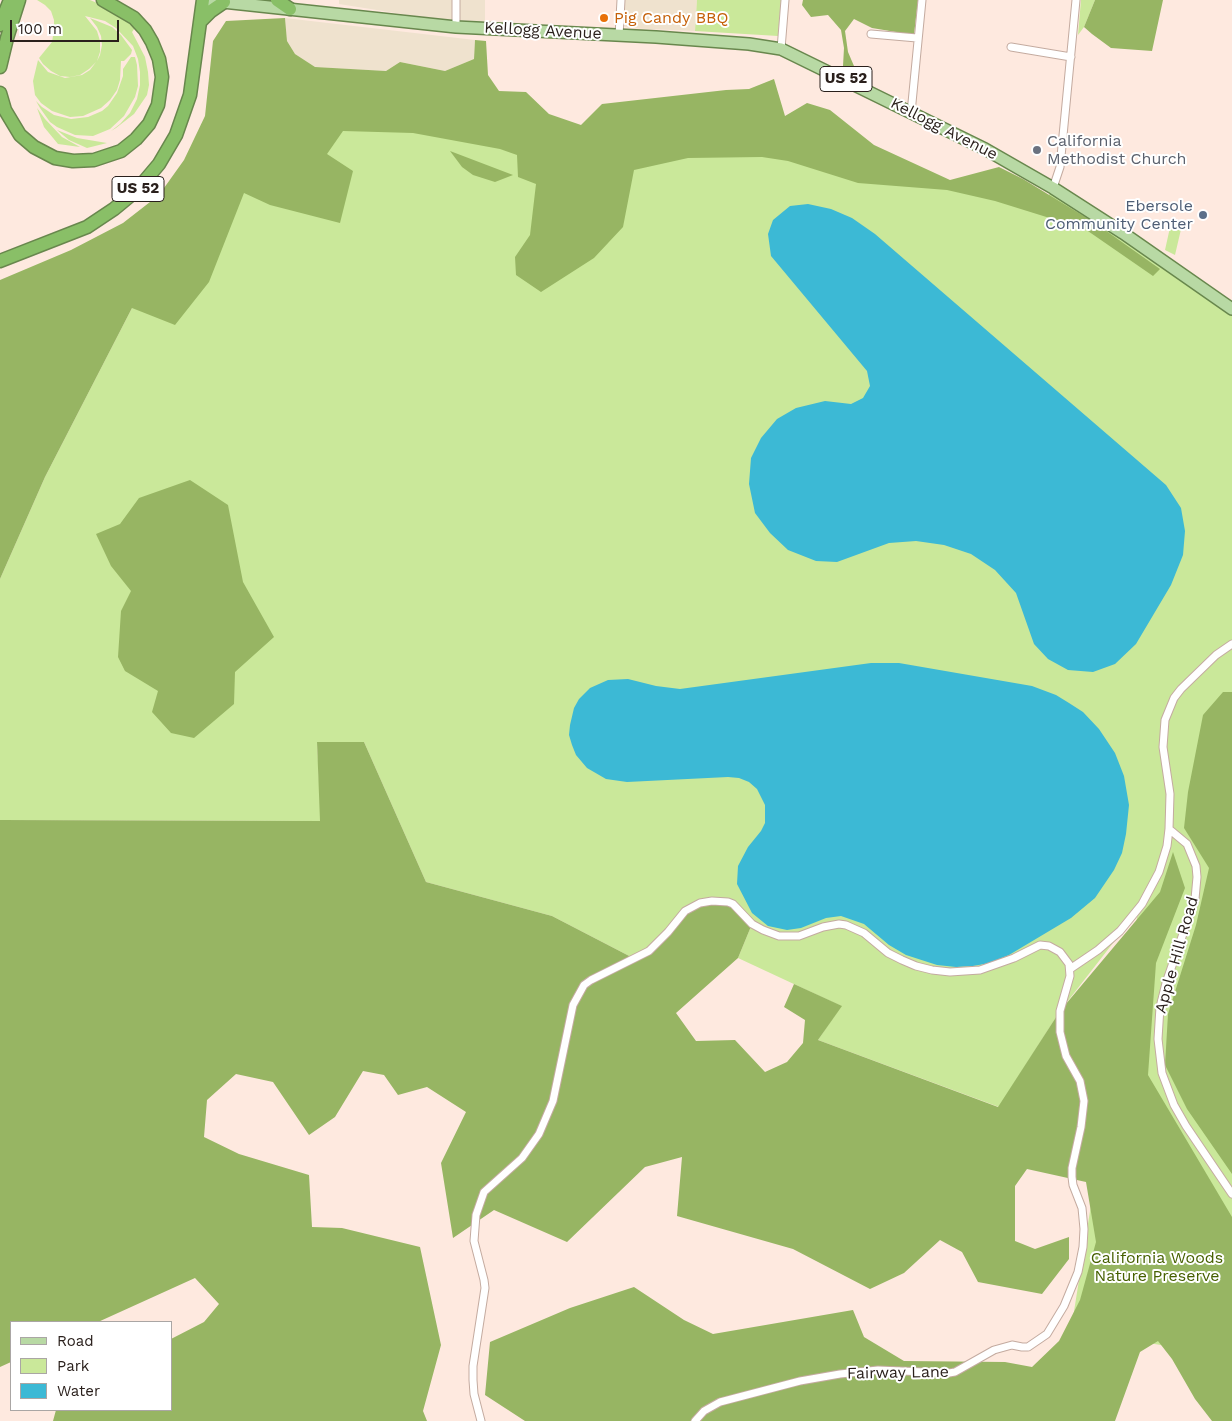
<!DOCTYPE html>
<html>
<head>
<meta charset="utf-8">
<style>
	body { margin:0 }
	#map { position:relative; width:1232px; height:1421px; overflow:hidden; background:#fee9df; font-family:"Work Sans",sans-serif }
	canvas { display:block }
	.legend { position:absolute; left:10px; top:1321px; width:162px; height:90px; box-sizing:border-box; background:#fff; border:1px solid #aaa6a4; margin:0; padding:6px 9px; list-style:none; font-size:15px; color:#2a201c }
	.legend li { display:flex; align-items:center; gap:10px; height:25px }
	.legend b { width:25px; border:1px solid #aaa6a4 }
	.scale { position:absolute; left:10px; top:20px; width:109px; height:22px; box-sizing:border-box; border:2px solid #2a201c; border-top:0; padding-left:6px; font-size:15px; line-height:18px; white-space:nowrap; color:#2a201c; -webkit-text-stroke:4px #fff; paint-order:stroke }
</style>
</head>
<body>
<div id="map">
<canvas width="1232" height="1421"></canvas>
<ul class="legend">
<li><b style="height:6px;background:#b8d9a4"></b>Road</li>
<li><b style="height:14px;background:#cae89a"></b>Park</li>
<li><b style="height:14px;background:#3cb9d5"></b>Water</li>
</ul>
<div class="scale">100 m</div>
</div>
<script>
const g = document.querySelector('canvas').getContext('2d');
g.lineJoin = 'round';
function paint(path, color) { g.fillStyle = color; g.fill(path, 'evenodd'); }
const toPath = rows => new Path2D(rows.map(r => 'M' + r).join(''));
function strokePath(path, color, width, dash) { g.strokeStyle = color; g.lineWidth = width; g.lineCap = dash ? 'butt' : 'round'; g.setLineDash(dash || []); g.stroke(path); }
function write(font, color, halo, rows, align = 'center') {
  g.font = font + ' "Work Sans",sans-serif'; g.lineWidth = 4; g.setLineDash([]); g.textBaseline = 'middle'; g.strokeStyle = halo; g.fillStyle = color; for (const [text, x, y, turn = 0] of rows) {
    g.save(); g.translate(x, y); g.rotate((+turn || 0) * Math.PI / 180); g.textAlign = isNaN(turn) ? turn : align; if (halo) g.strokeText(text, 0, 0); g.fillText(text, 0, 0); g.restore();
  }
}
const commercial = toPath([
	[339,0,485,0,485,22,440,20,339,4],
	[624,0,697,0,695,31,629,28,623,26],
	[285,18,475,40,474,59,445,71,400,62,386,71,314,67,295,54,287,41]
]);
const green = toPath([
	[37,0,90,0,126,15,135,28,132,32,145,57,148,72,149,85,147,95,134,114,116,128,111,131,120,124,130,113,137,99,140,85,140,72,138,59,133,46,116,28,105,21,85,16,97,31,100,41,100,52,97,61,100,55,102,45,101,36,97,27,90,18,112,27,121,35,132,50,131,54,124,61,121,61,120,80,117,90,110,100,101,108,83,116,70,117,52,111,41,103,35,95,33,81,38,60,48,72,65,78,82,75,90,70,96,62,89,69,80,75,70,77,60,76,51,71,43,64,39,58,52,42,54,30,54,20,51,11,45,5],
	[697,0,781,0,778,36,695,31],
	[1081,0,1095,0,1084,27,1078,35],
	[131,57,135,57,137,65,138,86,135,97,124,116,110,129,93,136,75,135,57,127,50,122,40,108,36,101,42,107,54,115,71,119,88,117,102,111,108,106,117,93,123,76,123,69],
	[37,108,45,119,62,137,80,147,58,144,44,127],
	[256,123,772,147,1043,205,1053,188,1232,309,1232,1357,1071,1330,1138,911,1060,1011,999,1107,818,1040,841,1006,738,958,752,924,668,932,635,959,552,916,426,882,364,742,317,742,321,821,0,820,0,579,45,477,132,308],
	[57,130,77,138,107,143,87,148,69,140],
	[1171,223,1182,225,1175,255,1165,250]
]);
const forest = toPath([
	[803,0,918,0,914,35,872,28,854,19,845,31,848,52,857,73,843,66,844,48,841,30,828,15,811,17,802,5],
	[1095,0,1163,0,1152,51,1111,48,1092,34,1084,27],
	[285,18,287,41,295,54,315,67,386,71,400,62,445,71,474,59,475,40,486,41,488,75,499,91,526,92,549,114,581,125,602,104,726,90,749,89,774,79,785,116,807,103,830,110,874,145,950,180,999,167,1023,179,1095,223,1160,269,1153,276,1085,229,995,201,947,190,858,183,788,161,762,157,688,158,634,170,623,227,594,258,541,292,516,275,515,257,530,235,536,184,518,177,517,155,500,149,413,133,343,131,327,154,353,171,340,223,270,205,244,193,209,282,175,325,132,308,45,477,0,579,0,280,71,250,123,223,159,195,184,160,205,116,213,41,226,21],
	[450,151,513,175,495,182,473,175,462,167],
	[190,480,228,505,243,582,274,637,235,672,234,704,194,738,171,733,152,712,158,691,125,671,118,657,121,611,131,591,111,566,96,534,120,524,139,498],
	[1223,692,1232,692,1232,1174,1187,1109,1165,1065,1168,1014,1196,925,1209,868,1184,828,1188,792,1203,715],
	[317,742,364,742,426,882,552,916,635,959,649,951,693,906,728,902,752,924,738,958,676,1013,696,1041,735,1040,765,1072,787,1062,803,1043,805,1020,784,1007,794,984,842,1006,818,1040,998,1107,1060,1011,1160,892,1173,852,1185,888,1156,963,1148,1075,1232,1217,1232,1421,1212,1421,1195,1399,1172,1359,1158,1341,1140,1352,1115,1421,525,1421,485,1395,490,1342,570,1308,634,1287,684,1320,713,1334,853,1310,864,1337,904,1361,1005,1362,1032,1367,1059,1341,1080,1300,1096,1242,1086,1182,1027,1169,1015,1186,1015,1241,1035,1249,1069,1237,1069,1259,1042,1294,978,1282,962,1252,940,1240,904,1273,870,1289,793,1249,677,1216,682,1157,645,1167,567,1242,494,1210,453,1238,441,1163,466,1112,427,1087,398,1095,384,1075,363,1071,335,1117,309,1135,273,1082,236,1074,207,1100,204,1137,239,1154,309,1175,312,1227,342,1228,420,1247,441,1345,423,1411,427,1421,53,1421,56,1410,171,1410,171,1339,204,1322,219,1304,195,1278,98,1322,11,1322,11,1362,0,1367,0,820,320,821]
]);
const water = toPath([
	[808,204,831,209,852,218,875,234,1166,485,1181,508,1185,531,1183,555,1171,585,1136,644,1115,664,1093,672,1068,670,1048,659,1034,644,1016,593,995,570,971,554,944,545,916,541,889,543,837,562,816,561,788,550,770,533,755,513,749,484,751,458,761,438,777,419,796,408,825,401,851,404,863,398,870,386,867,371,771,256,768,234,773,220,790,206],
	[871,663,899,663,1032,686,1056,695,1069,703,1083,712,1099,729,1115,753,1124,776,1129,805,1126,834,1122,853,1114,870,1095,898,1071,918,1009,955,990,963,973,966,956,967,937,965,906,955,889,945,864,924,841,916,826,918,801,928,787,930,768,926,752,913,737,884,738,866,748,847,761,831,765,823,765,805,757,789,749,782,739,778,728,777,627,782,606,779,587,768,576,755,572,745,569,735,570,725,574,708,579,699,590,688,608,680,628,679,656,686,680,689]
]);
const minor = toPath([
	[456,27,456,0],
	[871,34,917,38],
	[619,36,621,0],
	[1011,47,1071,57],
	[781,49,785,0],
	[911,113,922,0],
	[1053,188,1060,167,1076,0],
	[1232,644,1216,655,1181,689,1174,698,1165,720,1163,747,1170,794,1169,829,1187,844,1196,866,1197,877,1195,899,1166,983,1160,1007,1158,1039,1162,1073,1174,1105,1186,1126,1232,1194],
	[1070,969,1098,950,1120,931,1142,904,1159,872,1167,846,1169,829],
	[481,1421,474,1394,473,1380,473,1366,485,1288,484,1280,474,1241,476,1215,484,1192,522,1158,539,1134,553,1101,573,1005,584,985,591,980,649,951,668,932,685,911,700,903,712,901,728,902,733,904,752,924,763,930,779,936,799,936,823,927,839,924,846,925,864,933,888,953,902,960,916,966,932,970,950,972,980,970,1014,958,1040,945,1049,946,1060,952,1069,964,1070,976,1060,1011,1060,1032,1066,1056,1080,1081,1084,1101,1081,1127,1072,1168,1072,1177,1073,1185,1082,1208,1084,1229,1083,1247,1078,1272,1064,1306,1047,1334,1028,1347,1022,1347,1012,1345,994,1350,955,1372,949,1373,878,1370,840,1374,800,1381,720,1402,704,1411,695,1421]
]);
const primary = toPath([
	[204,0,456,27,656,37,749,44,781,49,985,149,1053,188,1123,233,1232,309]
]);
const motorway = toPath([
	[277,0,290,9],
	[200,22,211,11,224,2],
	[0,25,10,0],
	[0,67,7,38,19,0],
	[0,93,5,110,20,135,34,147,55,158,73,161,94,160,121,151,136,139,149,124,158,105,162,77,159,59,152,42,145,30,134,18,103,0],
	[0,261,87,227,114,209,137,190,159,164,176,135,190,95,203,0]
]);
const markers = [
	[604,18,5,"#e8710a"],
	[1037,150,5,"#6b7280"],
	[1203,215,5,"#5c6f8a"]
];
const shields = [
	[846,79,52],
	[138,189,52]
];
const shieldNames = [
	["US 52",846,79],
	["US 52",138,189]
];
const foodNames = [
	["Pig Candy BBQ",614,18]
];
const streetNames = [
	["Kellogg Avenue",543,31,3],
	["Kellogg Avenue",944,129,27],
	["Apple Hill Road",1177,955,-74],
	["Fairway Lane",898,1373,-1]
];
const worshipNames = [
	["California",1047,141],
	["Methodist Church",1047,159]
];
const serviceNames = [
	["Ebersole",1193,206],
	["Community Center",1193,224]
];
const parkNames = [
	["California Woods",1157,1258],
	["Nature Preserve",1157,1276]
];
paint(commercial, '#efe2ce');
paint(green, '#cae89a');
paint(forest, '#97b563');
paint(water, '#3cb9d5');
strokePath(minor, '#c4aba0', 9);
strokePath(primary, '#68874d', 14);
strokePath(motorway, '#68874d', 15);
strokePath(minor, '#fff', 7);
strokePath(primary, '#b8d9a4', 11);
strokePath(motorway, '#89bf67', 12);
for (const [x, y, r, color] of markers) { const dot = new Path2D(); dot.arc(x, y, r, 0, 2 * Math.PI); g.fillStyle = color; g.fill(dot); strokePath(dot, '#fff', 2); }
for (const [x, y, w] of shields) { const box = new Path2D(); box.roundRect(x - w / 2, y - 12.5, w, 25, 4); g.fillStyle = '#fff'; g.fill(box); strokePath(box, '#2a201c', 1); }
write('bold 15px', '#2a201c', null, shieldNames);
write('16px', '#c56008', '#fff', foodNames, 'left');
write('16px', '#2a201c', '#fff', streetNames);
write('16px', '#5b616d', '#fff', worshipNames, 'left');
write('16px', '#4e5e75', '#fff', serviceNames, 'right');
write('16px', '#466000', '#fff', parkNames);
</script>
</body>
</html>
